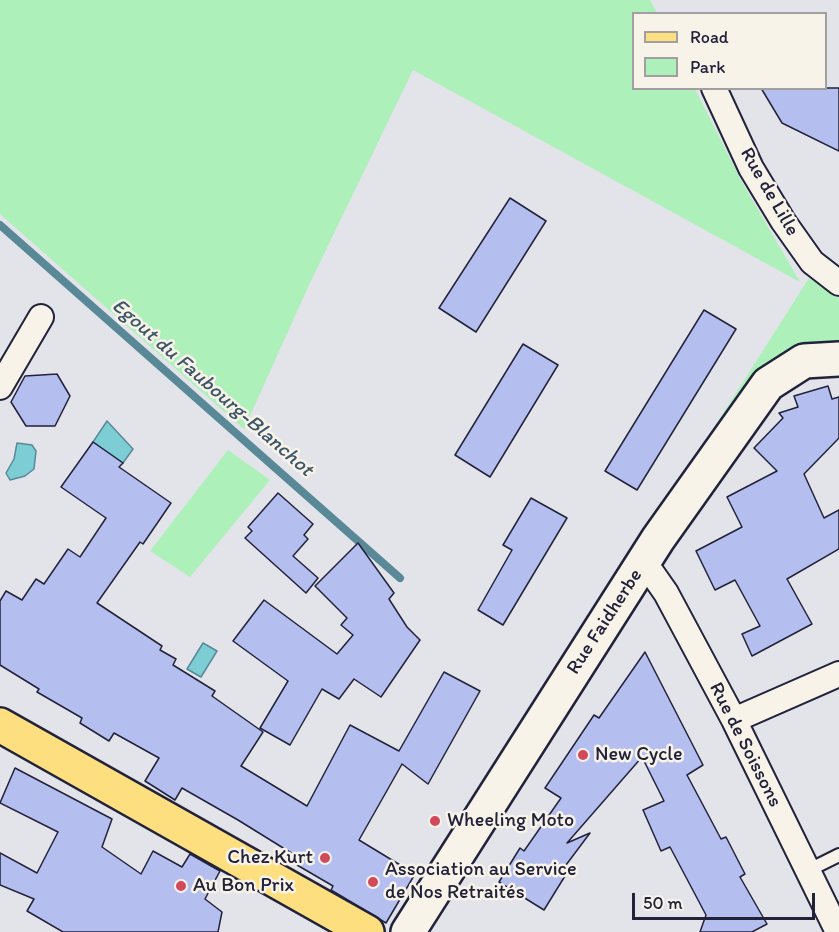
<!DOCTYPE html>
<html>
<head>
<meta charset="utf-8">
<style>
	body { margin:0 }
	#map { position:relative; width:839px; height:932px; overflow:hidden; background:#e3e3ea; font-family:Itim,sans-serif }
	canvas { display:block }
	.legend { position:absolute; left:632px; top:12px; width:195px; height:78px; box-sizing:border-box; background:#f7f3e8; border:2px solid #a29fa3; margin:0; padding:8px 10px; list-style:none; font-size:18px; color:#22223b }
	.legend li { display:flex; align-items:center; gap:12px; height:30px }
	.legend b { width:30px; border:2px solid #a29fa3 }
	.scale { position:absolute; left:632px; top:893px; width:183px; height:27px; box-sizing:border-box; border:3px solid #22223b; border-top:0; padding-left:8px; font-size:18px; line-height:21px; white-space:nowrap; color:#22223b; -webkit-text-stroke:4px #f7f3e8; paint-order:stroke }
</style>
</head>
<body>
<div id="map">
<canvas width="839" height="932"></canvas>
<ul class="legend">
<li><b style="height:8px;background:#fddf80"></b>Road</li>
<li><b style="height:16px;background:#adf0ba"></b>Park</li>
</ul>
<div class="scale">50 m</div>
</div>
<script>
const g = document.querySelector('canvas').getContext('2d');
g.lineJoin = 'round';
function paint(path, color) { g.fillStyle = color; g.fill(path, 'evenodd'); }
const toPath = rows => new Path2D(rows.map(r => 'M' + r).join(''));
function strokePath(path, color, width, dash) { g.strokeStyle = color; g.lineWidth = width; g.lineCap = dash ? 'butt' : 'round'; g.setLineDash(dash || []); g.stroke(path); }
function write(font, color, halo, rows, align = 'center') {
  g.font = font + ' Itim,sans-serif'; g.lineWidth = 5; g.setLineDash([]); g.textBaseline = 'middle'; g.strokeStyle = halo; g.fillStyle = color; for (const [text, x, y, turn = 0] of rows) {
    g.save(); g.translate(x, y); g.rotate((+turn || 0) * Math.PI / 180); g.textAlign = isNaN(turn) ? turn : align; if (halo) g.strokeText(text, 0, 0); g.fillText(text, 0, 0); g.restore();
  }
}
const green = toPath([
	[0,0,650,0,657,13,634,14,634,88,695,89,742,182,800,282,413,70,309,285,244,429,0,214],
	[809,278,839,299,839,346,785,352,756,376,658,516],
	[228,450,270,480,190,577,150,551]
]);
const water = toPath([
	[107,421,133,449,123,463,93,442,107,421],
	[17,443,32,445,36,451,34,469,25,476,10,480,6,473,14,459,17,443],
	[203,643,217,651,201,677,187,669,203,643]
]);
const stream = toPath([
	[0,225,400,578]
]);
const building = toPath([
	[761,88,839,88,839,151,782,123,761,88],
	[510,198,546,221,476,332,439,308,510,198],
	[704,310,736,329,637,490,605,471,704,310],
	[523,344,558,365,490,477,455,455,523,344],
	[57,374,70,396,55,426,26,426,11,402,25,376,57,374],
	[828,386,832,399,839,397,839,438,804,474,824,518,839,510,839,549,787,579,812,624,752,656,742,634,760,626,735,580,715,590,696,551,742,527,727,497,777,471,754,448,783,418,779,413,798,407,794,396,828,386],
	[93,442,123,463,119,467,171,503,143,544,140,542,97,603,162,646,160,650,176,659,173,665,215,691,212,696,263,732,241,766,307,806,350,725,399,751,444,672,480,691,428,784,402,764,359,840,415,874,386,923,331,890,333,886,297,865,301,859,238,820,182,788,175,800,145,781,159,758,114,733,109,741,80,723,82,718,37,692,39,689,0,665,0,601,6,591,22,600,36,579,44,584,68,549,80,557,106,518,61,487,93,442],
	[278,493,313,524,304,535,308,539,293,556,318,578,306,593,245,538,252,531,248,527,278,493],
	[531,498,567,518,503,625,478,610,512,550,503,545,531,498],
	[358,543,394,593,389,599,407,627,420,640,381,697,354,679,339,699,322,689,290,745,260,728,288,681,233,641,264,600,337,654,353,635,341,625,347,618,315,586,358,543],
	[645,652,703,765,687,775,721,839,726,837,745,874,740,877,767,924,752,932,700,932,706,915,670,847,661,851,643,810,664,801,642,757,567,843,590,833,560,873,565,876,544,910,499,882,520,848,524,851,561,798,545,788,594,715,599,718,645,652],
	[15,768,112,819,102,847,141,874,153,851,182,867,190,854,220,871,205,899,222,912,218,932,63,932,27,911,34,899,0,885,0,853,37,873,58,832,0,803,15,768]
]);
const lane = toPath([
	[807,871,839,855]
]);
const street = toPath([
	[714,88,751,168,783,221,812,262,839,283],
	[0,387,41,317],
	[642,564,652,573,666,593,734,720,838,932],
	[734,720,839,674]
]);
const secondary = toPath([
	[408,932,658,539,768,384,804,361,839,359]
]);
const primary = toPath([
	[0,725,367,932]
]);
const markers = [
	[583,755,6,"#d1495b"],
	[435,821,6,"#d1495b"],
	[325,858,6,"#d1495b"],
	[373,882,6,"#d1495b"],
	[181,886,6,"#d1495b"]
];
const streetNames = [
	["Rue de Lille",769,192,60],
	["Rue Faidherbe",605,622,-57],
	["Rue de Soissons",745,745,63]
];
const poiNames = [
	["New Cycle",595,755],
	["Wheeling Moto",447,821],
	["Chez Kurt",313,858,"right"],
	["Association au Service",385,870],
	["de Nos Retraités",385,893],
	["Au Bon Prix",193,886]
];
const waterNames = [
	["Egout du Faubourg-Blanchot",212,388,41]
];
paint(green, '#adf0ba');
paint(water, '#7dced4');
strokePath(water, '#598997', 1.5);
strokePath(stream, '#598997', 8);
paint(building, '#b4bff0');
strokePath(building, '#22223b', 1.5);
strokePath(lane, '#22223b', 16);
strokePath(street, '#22223b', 28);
strokePath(secondary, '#22223b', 38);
strokePath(primary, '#22223b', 38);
strokePath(lane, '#f7f3e8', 12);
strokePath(street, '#f7f3e8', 24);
strokePath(secondary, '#f7f3e8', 33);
strokePath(primary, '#fddf80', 33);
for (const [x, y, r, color] of markers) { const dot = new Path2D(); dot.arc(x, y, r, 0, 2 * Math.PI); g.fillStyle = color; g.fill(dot); strokePath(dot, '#f7f3e8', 2); }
write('20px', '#22223b', '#f7f3e8', streetNames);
write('20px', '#22223b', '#f7f3e8', poiNames, 'left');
write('italic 21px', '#3d5669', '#f7f3e8', waterNames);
</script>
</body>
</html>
